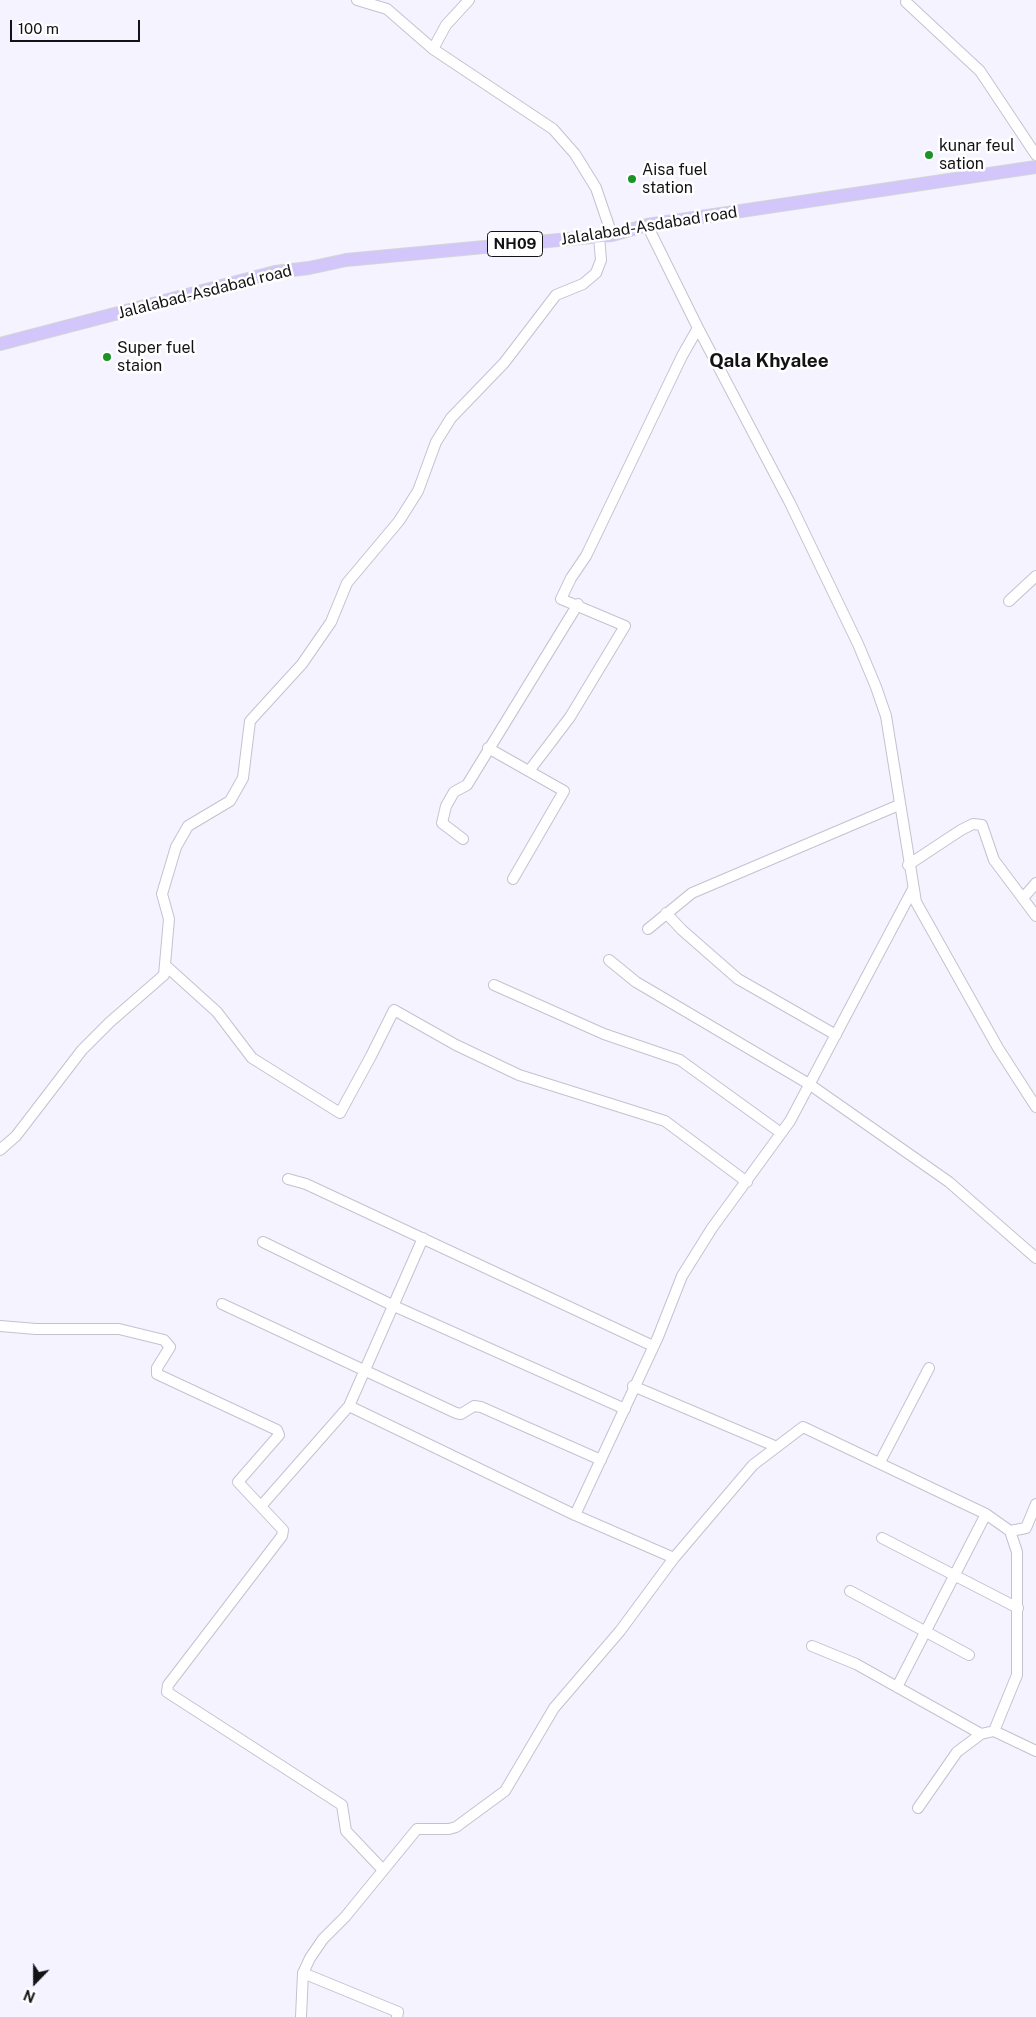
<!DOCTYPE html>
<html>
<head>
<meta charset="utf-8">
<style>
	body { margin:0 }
	#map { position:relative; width:1036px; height:2017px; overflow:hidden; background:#f5f3ff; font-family:"Public Sans",sans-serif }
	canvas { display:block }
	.north { position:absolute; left:10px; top:1957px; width:50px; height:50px; -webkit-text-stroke:4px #fff; paint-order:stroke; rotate:202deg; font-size:14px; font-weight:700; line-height:20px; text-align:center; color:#131316 }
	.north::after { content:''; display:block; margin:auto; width:18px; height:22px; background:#131316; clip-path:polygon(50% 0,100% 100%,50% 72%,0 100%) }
	.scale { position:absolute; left:10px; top:20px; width:130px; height:22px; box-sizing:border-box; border:2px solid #131316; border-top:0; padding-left:6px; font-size:15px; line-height:18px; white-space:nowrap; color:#131316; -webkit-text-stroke:4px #fff; paint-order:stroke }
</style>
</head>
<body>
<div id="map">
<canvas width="1036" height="2017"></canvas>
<div class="north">N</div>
<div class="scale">100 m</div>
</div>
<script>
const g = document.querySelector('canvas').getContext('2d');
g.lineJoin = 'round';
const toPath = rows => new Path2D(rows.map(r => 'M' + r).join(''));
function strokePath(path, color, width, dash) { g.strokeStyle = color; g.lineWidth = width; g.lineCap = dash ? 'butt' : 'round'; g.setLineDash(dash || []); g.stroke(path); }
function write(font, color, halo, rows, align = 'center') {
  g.font = font + ' "Public Sans",sans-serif'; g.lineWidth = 5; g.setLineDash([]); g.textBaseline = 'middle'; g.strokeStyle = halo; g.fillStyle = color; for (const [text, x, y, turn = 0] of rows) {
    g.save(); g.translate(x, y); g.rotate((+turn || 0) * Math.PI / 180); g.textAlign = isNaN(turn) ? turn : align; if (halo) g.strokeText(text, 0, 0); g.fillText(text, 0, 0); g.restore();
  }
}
const minor = toPath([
	[357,0,387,9,433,49,553,129,575,154,596,188,612,235],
	[906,2,980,71,1036,155],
	[433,49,446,25,469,0],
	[647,225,698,328,790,503,858,644,876,687,886,716,916,902,998,1048,1036,1107],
	[1009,601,1036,576],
	[488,748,564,791,513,879],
	[529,771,570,717,625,626,561,599,571,578,586,556,682,356,698,328],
	[463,839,442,823,446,806,454,792,467,785,578,604],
	[908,865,961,830,973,824,982,825,994,860,1036,916],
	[1023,898,1036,883],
	[666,913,682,930,738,979,836,1035],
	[648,929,692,893,899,805],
	[609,960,636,982,809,1084,949,1182,1036,1258],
	[165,965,217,1012,252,1058,340,1113,371,1056,394,1010,456,1045,519,1075,665,1121,747,1182],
	[494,985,604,1034,680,1060,781,1133],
	[0,1150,16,1136,82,1050,110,1022,164,975,169,919,162,894,176,847,188,826,230,801,243,778,250,721,302,664,331,622,347,583,399,521,418,491,436,442,451,418,504,363,556,295,583,284,596,273,601,260,599,237],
	[288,1179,306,1184,653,1346],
	[263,1242,394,1306,625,1409],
	[222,1304,456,1413,461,1414,474,1406,481,1407,601,1460],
	[0,1326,36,1329,119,1329,164,1340,170,1347,157,1368,157,1374,277,1430,279,1435,238,1482,283,1530,282,1536,168,1685,167,1692,342,1805,346,1831,383,1870],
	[633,1386,777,1447],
	[349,1406,575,1515],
	[880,1462,929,1368],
	[262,1505,349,1406,423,1238],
	[882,1538,1018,1608],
	[674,1558,575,1515,658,1337,682,1276,712,1228,790,1121,913,889],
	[850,1591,969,1655],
	[812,1646,856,1664,981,1734],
	[897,1687,986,1514],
	[994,1731,1036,1751],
	[918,1808,957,1752,981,1734,994,1731,1017,1675,1017,1552,1010,1531],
	[303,1973,398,2012,397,2017],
	[301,2017,303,1973,310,1958,323,1939,345,1917,417,1829,449,1829,456,1827,505,1791,554,1708,620,1631,674,1558,753,1465,803,1427,986,1514,1010,1531,1026,1528,1036,1504]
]);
const major = toPath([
	[0,344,275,272,309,268,346,260,612,235,647,225,1036,167]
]);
const markers = [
	[929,155,5,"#199425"],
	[632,179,5,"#199425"],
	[107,357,5,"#199425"]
];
const shields = [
	[515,244,55]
];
const shieldNames = [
	["NH09",515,244]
];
const poiNames = [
	["kunar feul",939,146],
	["sation",939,164],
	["Aisa fuel",642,170],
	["station",642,188],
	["Super fuel",117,348],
	["staion",117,366]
];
const streetNames = [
	["Jalalabad-Asdabad road",649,226,-9],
	["Jalalabad-Asdabad road",205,292,-14]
];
const quarterNames = [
	["Qala Khyalee",769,361]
];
strokePath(minor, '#c4c2cd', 12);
strokePath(major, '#d5d5d5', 14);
strokePath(minor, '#fff', 10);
strokePath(major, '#d2c6fb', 12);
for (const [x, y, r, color] of markers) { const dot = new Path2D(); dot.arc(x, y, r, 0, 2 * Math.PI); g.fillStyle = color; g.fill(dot); strokePath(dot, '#fff', 2); }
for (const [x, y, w] of shields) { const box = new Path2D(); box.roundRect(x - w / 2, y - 12.5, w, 25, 4); g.fillStyle = '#fff'; g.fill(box); strokePath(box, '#131316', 1); }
write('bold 15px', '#131316', null, shieldNames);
write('16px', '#131316', '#fff', poiNames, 'left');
write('16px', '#131316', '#fff', streetNames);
write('bold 19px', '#131316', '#fff', quarterNames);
</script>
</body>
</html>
